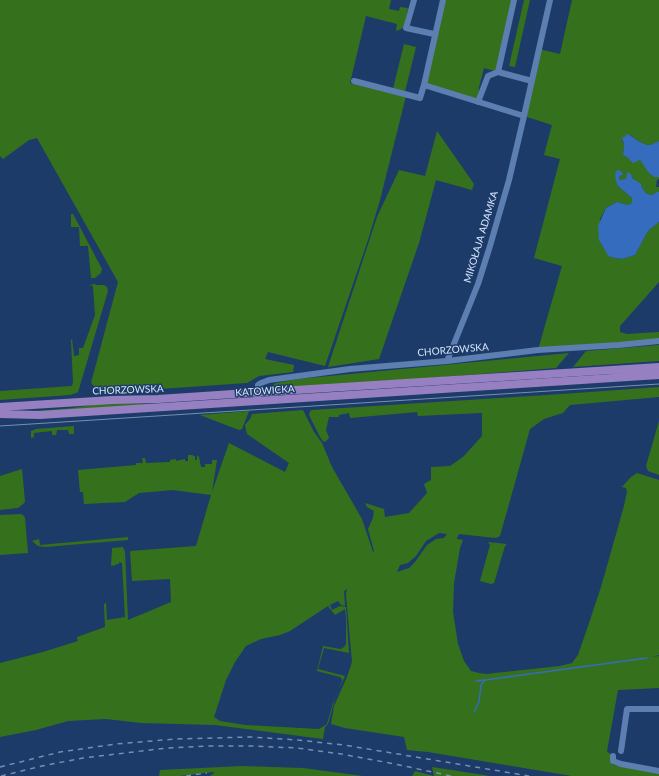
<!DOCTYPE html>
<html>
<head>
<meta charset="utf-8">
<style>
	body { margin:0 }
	canvas { display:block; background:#1c3b68 }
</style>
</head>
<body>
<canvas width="659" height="776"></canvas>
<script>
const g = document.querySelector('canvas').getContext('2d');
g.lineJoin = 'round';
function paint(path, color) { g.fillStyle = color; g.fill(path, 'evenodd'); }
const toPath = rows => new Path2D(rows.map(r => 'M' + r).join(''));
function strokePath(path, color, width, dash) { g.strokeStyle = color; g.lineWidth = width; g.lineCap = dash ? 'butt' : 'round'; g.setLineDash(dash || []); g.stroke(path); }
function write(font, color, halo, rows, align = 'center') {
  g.font = font + ' Lato,sans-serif'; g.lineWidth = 3; g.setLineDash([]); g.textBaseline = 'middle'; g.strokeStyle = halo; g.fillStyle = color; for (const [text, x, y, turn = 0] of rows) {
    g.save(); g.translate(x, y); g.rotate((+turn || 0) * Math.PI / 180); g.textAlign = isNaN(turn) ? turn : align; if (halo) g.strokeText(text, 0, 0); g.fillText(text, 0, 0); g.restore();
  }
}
const green = toPath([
	[0,0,391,0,389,9,399,11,400,7,408,8,404,27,397,31,396,30,397,24,366,16,350,83,406,96,380,200,368,240,325,366,268,352,265,359,294,365,293,372,259,376,247,383,101,393,91,383,118,282,37,138,29,140,3,159,0,156],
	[443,0,514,0,498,72,484,68,479,87,478,102,424,85],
	[524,0,530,0,515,67,509,66],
	[572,0,659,0,659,141,651,145,647,145,640,142,630,135,622,140,624,144,623,155,628,158,640,160,654,177,659,177,659,179,657,180,656,187,659,187,659,192,656,192,653,195,647,194,642,188,641,184,637,182,627,173,626,180,620,180,619,176,622,175,617,170,618,186,632,198,632,203,628,205,617,202,606,208,600,219,601,244,610,257,622,259,635,255,648,231,659,222,659,282,620,326,620,332,627,334,659,332,659,341,538,350,562,266,534,258,560,159,544,155,552,125,524,116,539,49,560,54],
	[404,44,416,47,405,92,393,89],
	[437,131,474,184,472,190,436,180,419,243,379,359,328,367,377,217,399,170,425,176],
	[71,214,73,214,102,269,101,273,95,278,91,278,88,246,80,246,79,227,71,227],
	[95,284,96,285,104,285,107,287,108,291,78,392,76,393,70,395,0,400,0,391,72,386,73,382,71,340,72,339,74,356,79,355,79,348,83,348,95,315,93,286,89,285],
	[659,345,659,361,573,367,586,351],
	[569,353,556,368,328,386,269,388,276,383,298,379],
	[659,387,659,397,570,405,563,413,544,419,530,429,500,536,496,538,459,534,457,538,457,539,463,540,460,548,454,583,453,612,458,644,464,661,471,671,479,673,486,674,560,666,572,663,578,655,588,626,601,587,624,506,627,491,626,488,622,487,631,477,637,473,659,480,659,655,652,657,659,656,659,688,618,690,607,751,611,755,613,765,659,772,659,776,572,776,428,752,407,750,404,737,345,728,331,724,334,706,347,677,352,662,346,594,347,589,344,591,345,606,341,605,338,601,330,605,332,610,340,606,346,607,349,653,324,648,318,669,345,676,336,695,328,724,325,727,323,739,215,725,141,723,106,719,68,721,36,730,0,737,0,663,43,652,78,641,77,637,105,627,104,604,106,603,107,620,125,617,122,563,119,562,119,564,116,564,116,565,111,566,112,548,123,547,125,552,128,620,171,602,170,579,132,581,130,551,196,546,211,495,173,490,139,493,125,502,84,504,83,492,80,492,78,470,136,465,136,463,143,463,142,458,145,458,146,463,170,462,170,460,176,459,176,461,185,459,185,461,188,461,188,455,191,455,195,456,195,460,197,460,197,455,199,457,201,467,205,467,205,464,212,464,212,460,217,460,212,492,229,443,285,472,289,463,247,434,245,425,250,419,252,414,303,410,314,432,322,443,332,467,362,519,373,552,374,551,368,529,373,518,374,511,367,507,365,503,384,509,385,517,409,513,427,493,424,484,431,480,431,467,450,466,463,457,482,436,482,413,418,416,417,412,350,418,349,413,339,415,339,417,329,417,326,430,329,438,325,442,323,441,320,437,309,415,310,411,312,410,562,394],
	[439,533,447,534,444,538,436,539,427,545,415,562,409,568,397,572,400,565,408,563,416,556,426,541],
	[328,606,335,615,345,609,346,619,346,644,344,647,341,649,323,646,317,671,340,677,342,679,342,681,333,703,327,724,319,729,245,725,220,721,214,717,226,680,235,662,246,646,261,639,280,635,290,631],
	[106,403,154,404,35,412,35,411,72,408],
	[249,411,242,429,239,430,200,415],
	[659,421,659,475,648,471,646,466],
	[74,426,74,434,69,434,68,430,57,430,56,435,52,435,52,431,34,433,34,437,31,438,31,431,36,429],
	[22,469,25,502,23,504,18,508,0,510,0,476],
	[21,514,24,516,25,518,28,553,0,555,0,515],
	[128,537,128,540,45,547,38,546,32,541,39,539,40,545],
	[488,542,507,544,505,546,494,583,491,584,480,581,490,545],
	[242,766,303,768,363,776,201,776,210,776,214,773,213,772,180,776,159,776,160,770],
	[432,767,484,775,489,776,412,776,415,771,434,776]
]);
const water = toPath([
	[628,134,640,142,647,145,651,145,659,141,659,177,654,177,649,173,640,160,633,163,628,158,623,155,624,144,622,138],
	[617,170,621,171,623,175,619,176,620,180,626,179,627,172,631,174,632,178,641,184,642,188,647,194,653,195,656,192,659,192,659,222,648,231,635,255,622,259,610,257,607,254,599,240,598,226,606,208,617,202,628,205,632,203,632,198,618,186,616,181,615,174]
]);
const stream = toPath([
	[476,681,484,680],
	[474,712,479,702,481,685,485,680,647,658]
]);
const minor = toPath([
	[414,0,406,28,434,34],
	[443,0,424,85,524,116,509,180,490,246,478,284,447,361],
	[498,72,514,0],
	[354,81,420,98,424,85],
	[478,102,488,76,498,72,532,81],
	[524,116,550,0],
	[258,401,258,385,261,383,269,380,350,369,447,361,538,350,619,345,659,341],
	[621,751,627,709,659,709],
	[613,756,613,761,621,764,659,771]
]);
const major = toPath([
	[0,407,112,400,158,399,248,393,659,367],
	[0,414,40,415,659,375]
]);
const tram = toPath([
	[0,426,659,384]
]);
const rail = toPath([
	[0,767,60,752,116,744,175,739,251,737,297,740,344,745,529,776],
	[1,776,42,766,83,758,167,748,211,746,253,746,297,748,341,754,395,764,451,776],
	[186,776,207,773]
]);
const streetNames = [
	["MIKOŁAJA ADAMKA",481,237,-73],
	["CHORZOWSKA",453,350,-5],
	["CHORZOWSKA",128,390,-2],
	["KATOWICKA",265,391,-4]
];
paint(green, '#35711c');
paint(water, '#356cbd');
strokePath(stream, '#356cbd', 1.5);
strokePath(minor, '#5c7eb1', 6);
strokePath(major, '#9680c2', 8);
strokePath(tram, '#778eb1', 1);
strokePath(rail, '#778eb1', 1.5, [5, 5]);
write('10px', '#d6e5fc', '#1c3b68', streetNames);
</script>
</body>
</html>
